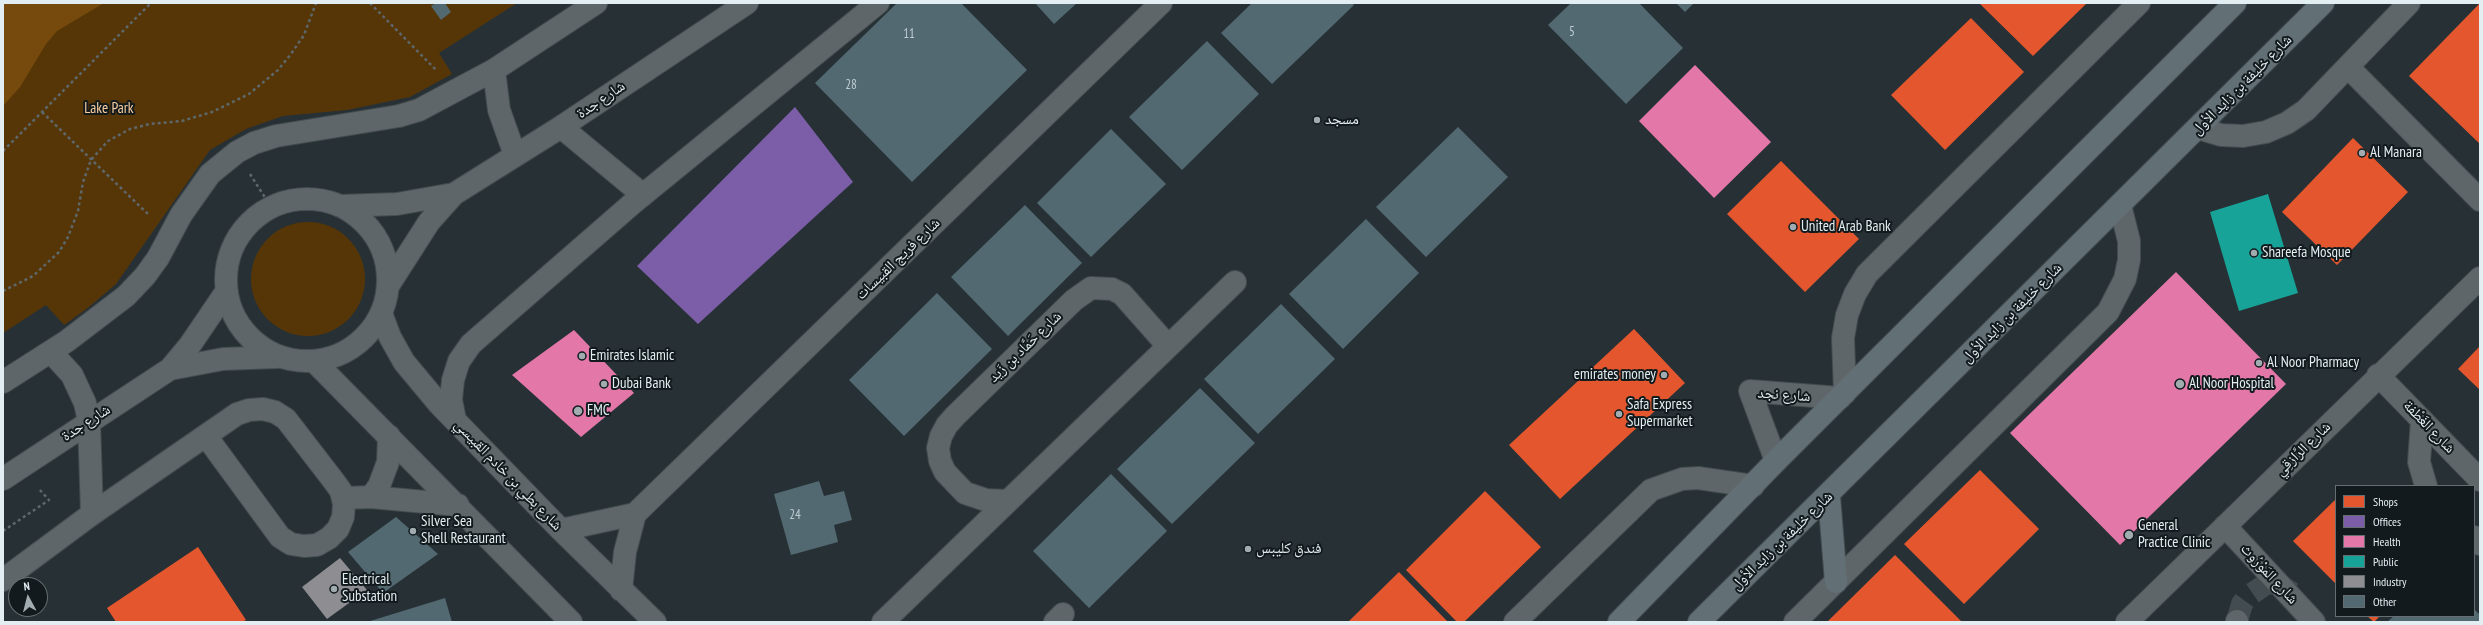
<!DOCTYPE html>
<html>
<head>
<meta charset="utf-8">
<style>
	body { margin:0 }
	#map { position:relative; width:2483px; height:625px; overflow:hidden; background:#273135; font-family:"PT Sans Narrow",sans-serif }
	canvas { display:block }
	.frame { position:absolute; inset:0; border:4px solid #e2eef2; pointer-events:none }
	.legend { position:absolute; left:2335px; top:485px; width:140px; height:132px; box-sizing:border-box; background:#121a1d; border:1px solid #656f72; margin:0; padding:5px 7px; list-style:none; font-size:12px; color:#e2eef2 }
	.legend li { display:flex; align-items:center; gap:8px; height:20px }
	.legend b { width:20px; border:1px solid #656f72 }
	.north { position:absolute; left:8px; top:577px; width:40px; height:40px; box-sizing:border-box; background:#121a1d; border:1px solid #656f72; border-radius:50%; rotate:353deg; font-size:11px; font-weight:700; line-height:16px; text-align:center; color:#e2eef2 }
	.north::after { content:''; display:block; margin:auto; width:14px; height:18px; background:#a1acb0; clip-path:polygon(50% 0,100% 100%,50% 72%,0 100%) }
</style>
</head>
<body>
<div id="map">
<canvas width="2483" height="625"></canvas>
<div class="frame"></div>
<ul class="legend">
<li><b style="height:11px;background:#e4572e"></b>Shops</li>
<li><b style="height:11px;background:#7b5ea7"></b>Offices</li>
<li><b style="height:11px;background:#e377a8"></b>Health</li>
<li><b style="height:11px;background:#17a398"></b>Public</li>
<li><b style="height:11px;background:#8d8d92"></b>Industry</li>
<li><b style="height:11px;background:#526971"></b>Other</li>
</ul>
<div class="north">N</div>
</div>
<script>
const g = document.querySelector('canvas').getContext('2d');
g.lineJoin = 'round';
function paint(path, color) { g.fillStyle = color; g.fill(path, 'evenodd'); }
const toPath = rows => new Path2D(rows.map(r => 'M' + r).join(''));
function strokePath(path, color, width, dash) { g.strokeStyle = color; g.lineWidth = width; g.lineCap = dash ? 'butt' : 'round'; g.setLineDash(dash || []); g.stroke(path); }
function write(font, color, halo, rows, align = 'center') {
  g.font = font + ' "PT Sans Narrow","Noto Naskh Arabic",sans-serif'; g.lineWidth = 4; g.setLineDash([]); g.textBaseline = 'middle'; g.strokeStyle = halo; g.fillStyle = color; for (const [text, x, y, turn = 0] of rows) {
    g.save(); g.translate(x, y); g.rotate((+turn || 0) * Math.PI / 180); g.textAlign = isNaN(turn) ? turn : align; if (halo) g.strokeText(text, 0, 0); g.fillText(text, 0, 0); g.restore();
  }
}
const green = toPath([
	[3,3,517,3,439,53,452,74,410,97,347,110,283,116,246,129,210,150,116,284,89,307,64,325,46,305,3,333],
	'251 279a57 57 0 1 1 114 0a57 57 0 1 1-114 0Z'
]);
const water = toPath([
	[3,3,104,3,57,31,46,44,20,87,3,106]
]);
const shops = toPath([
	[1979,3,2087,3,2033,56],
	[2480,3,2480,144,2409,76],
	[1971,18,2024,72,1945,150,1891,95],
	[2353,138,2408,192,2337,265,2282,212],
	[1781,161,1859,239,1805,292,1727,214],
	[1634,329,1685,383,1560,499,1509,445],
	[2480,346,2480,390,2458,369],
	[1980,470,2039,529,1964,604,1904,544],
	[1485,491,1541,547,1464,622,1457,622,1406,570],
	[2336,499,2336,584,2293,541],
	[198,547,246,620,242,622,116,622,107,608],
	[1895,555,1962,622,1827,622],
	[1399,572,1448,622,1348,622],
	[2367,616,2380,616,2374,622]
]);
const offices = toPath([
	[795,107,853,182,698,324,637,266]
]);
const health = toPath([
	[1695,65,1771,142,1714,198,1639,121],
	[2176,272,2286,384,2120,545,2010,433],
	[574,330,634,393,581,437,512,375]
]);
const public = toPath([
	[2268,194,2298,293,2239,311,2210,212]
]);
const industry = toPath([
	[340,558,367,590,327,619,302,587]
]);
const building = toPath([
	[436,3,445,3,451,12,441,20,431,6],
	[897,3,961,3,1027,70,912,182,815,83],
	[1035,3,1077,3,1054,24],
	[1252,3,1352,3,1354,5,1272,84,1221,33],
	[1571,3,1639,3,1683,48,1626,104,1548,25],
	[1676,3,1694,3,1685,12],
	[1207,41,1259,94,1182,170,1129,117],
	[1458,127,1508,177,1426,257,1376,207],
	[1111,129,1166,184,1091,257,1037,203],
	[1025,205,1082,263,1008,336,951,277],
	[1366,219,1419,273,1343,349,1289,294],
	[937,293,992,349,904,436,849,380],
	[1281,304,1335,359,1258,434,1204,379],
	[1200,388,1255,443,1172,524,1117,469],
	[1111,474,1167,531,1089,608,1033,551],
	[819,481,824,496,844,491,852,520,834,525,838,542,791,555,774,494],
	[396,517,438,554,383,593,348,552],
	[445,598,452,622,367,622],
	[2474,609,2480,615,2480,622,2387,622,2394,616,2474,616]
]);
const minorTunnel = toPath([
	[2237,621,2242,604,2247,597,2266,584,2277,583,2292,593]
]);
const path = toPath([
	[370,3,437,71],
	[42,112,150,216],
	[3,151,151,3],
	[250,174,271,207],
	[3,291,33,276,59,252,68,237,78,211,83,182,91,160,108,141,130,129,150,124,182,121,212,112,249,94,278,70,291,54,304,35,316,3],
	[3,531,49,500,38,488]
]);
const minor = toPath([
	[2348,67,2480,200],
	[494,70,499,110,515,155],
	[561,127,643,195],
	[2198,128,2221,135,2243,136,2266,132,2287,123,2306,110,2409,3],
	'226 280a81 81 0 1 1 162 0a81 81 0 1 1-162 0Z',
	[340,206,397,204,454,194],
	[388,286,429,222,454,194,561,127,747,3],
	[381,313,390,337,404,362,439,404,561,530,655,622],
	[51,352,72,375,85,403,89,421,92,514],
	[314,361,571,622],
	[170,369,223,359,277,357],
	[2378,375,2480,480],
	[3,382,67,341,126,296,145,276,158,258,181,215,210,174,237,152,254,143,276,136,399,116,419,110,494,70,596,3],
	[1750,391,1840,398],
	[1750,391,1776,461],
	[1845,393,1843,338,1847,315,1855,294,1867,274,2139,3],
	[455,420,451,400,453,380,459,361,471,344,633,203,878,3],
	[2422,420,2419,462,2426,486],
	[3,479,170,369,190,345,226,292],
	[371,497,379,486,388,462,389,436],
	[344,498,371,497,458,505],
	[1007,501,986,500,965,493,945,472,940,461,938,448,941,436,947,425,955,416,1074,300,1091,288,1112,289,1122,294,1168,346],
	[2225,526,2314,622],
	[561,530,635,514],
	[2474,537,2480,544],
	[3,580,92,514,237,414,249,410,263,409,275,412,286,419,333,480,341,491,344,504,343,517,338,529,329,538,317,545,304,546,291,544,280,537,206,436],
	[621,590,625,552,635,514,1161,3],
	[2237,621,2237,622],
	[883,622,1235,282],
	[1055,622,1063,614],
	[1515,622,1651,490,1682,479,1698,478,1753,486],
	[1795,622,2108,312,2125,279,2129,260,2129,241,2120,205],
	[2127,622,2480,278]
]);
const major = toPath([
	[1829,496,1836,582],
	[1619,622,1776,461,2235,3],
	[1699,622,2323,3]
]);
const markers = [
	[1317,120,4,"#a1acb0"],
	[2362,153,4,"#a1acb0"],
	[1793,227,4,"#a1acb0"],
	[2254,253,4,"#a1acb0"],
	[582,356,4,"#a1acb0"],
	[2259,363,4,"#a1acb0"],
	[1664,375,4,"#a1acb0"],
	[604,384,4,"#a1acb0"],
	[2180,384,5,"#a1acb0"],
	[578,411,5,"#a1acb0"],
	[1619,414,4,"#a1acb0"],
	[413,531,4,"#a1acb0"],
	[2129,535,5,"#a1acb0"],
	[1248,549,4,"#a1acb0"],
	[334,589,4,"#a1acb0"]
];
const numberNames = [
	["5",1572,32],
	["11",909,34],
	["28",851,85],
	["24",795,515]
];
const streetNames = [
	["شارع خليفة بن زايد الأول",2242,85,-45],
	["شارع جدة",601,100,-34],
	["شارع فريج القبيسات",898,259,-44],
	["شارع خليفة بن زايد الأول",2012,313,-45],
	["شارع حَمَّاد بن زَيد",1025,347,-44],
	["شارع نجد",1784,395,4],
	["شارع جدة",86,423,-33],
	["شارع الغَطْفة",2429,427,46],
	["شارع الرَّازقِي",2303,449,-44],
	["شارع بطي بن خادم القبيسي",508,475,46],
	["شارع خليفة بن زايد الأول",1782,541,-44],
	["شارع المَوْرُوث",2269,574,47]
];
const parkNames = [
	["Lake Park",109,109]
];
const poiNames = [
	["مسجد",1325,120],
	["Al Manara",2370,153],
	["United Arab Bank",1801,227],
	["Shareefa Mosque",2262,253],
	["Emirates Islamic",590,356],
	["Al Noor Pharmacy",2267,363],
	["emirates money",1656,375,"right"],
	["Dubai Bank",612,384],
	["Al Noor Hospital",2189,384],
	["Safa Express",1627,405],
	["Supermarket",1627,422],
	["FMC",587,411],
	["Silver Sea",421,522],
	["Shell Restaurant",421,539],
	["General",2138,526],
	["Practice Clinic",2138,543],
	["فندق كليبس",1256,549],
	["Electrical",342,580],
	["Substation",342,597]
];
paint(green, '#563607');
paint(water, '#754a0c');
paint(shops, '#e4572e');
paint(offices, '#7b5ea7');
paint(health, '#e377a8');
paint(public, '#17a398');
paint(industry, '#8d8d92');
paint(building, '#526971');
strokePath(minorTunnel, '#434d51', 22, [22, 11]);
strokePath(minor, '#434c4f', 24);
strokePath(major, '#434c4f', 24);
strokePath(path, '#5e676a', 2.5, [3, 3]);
strokePath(minor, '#5e666a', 22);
strokePath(major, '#626f75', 22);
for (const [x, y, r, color] of markers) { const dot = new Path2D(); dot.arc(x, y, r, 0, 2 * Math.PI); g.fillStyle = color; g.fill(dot); strokePath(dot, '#121a1d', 1.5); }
write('13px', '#becdd2', null, numberNames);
write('15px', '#e2eef2', '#121a1d', streetNames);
write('15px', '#f9cea0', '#121a1d', parkNames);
write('15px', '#e2eef2', '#121a1d', poiNames, 'left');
</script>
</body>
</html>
